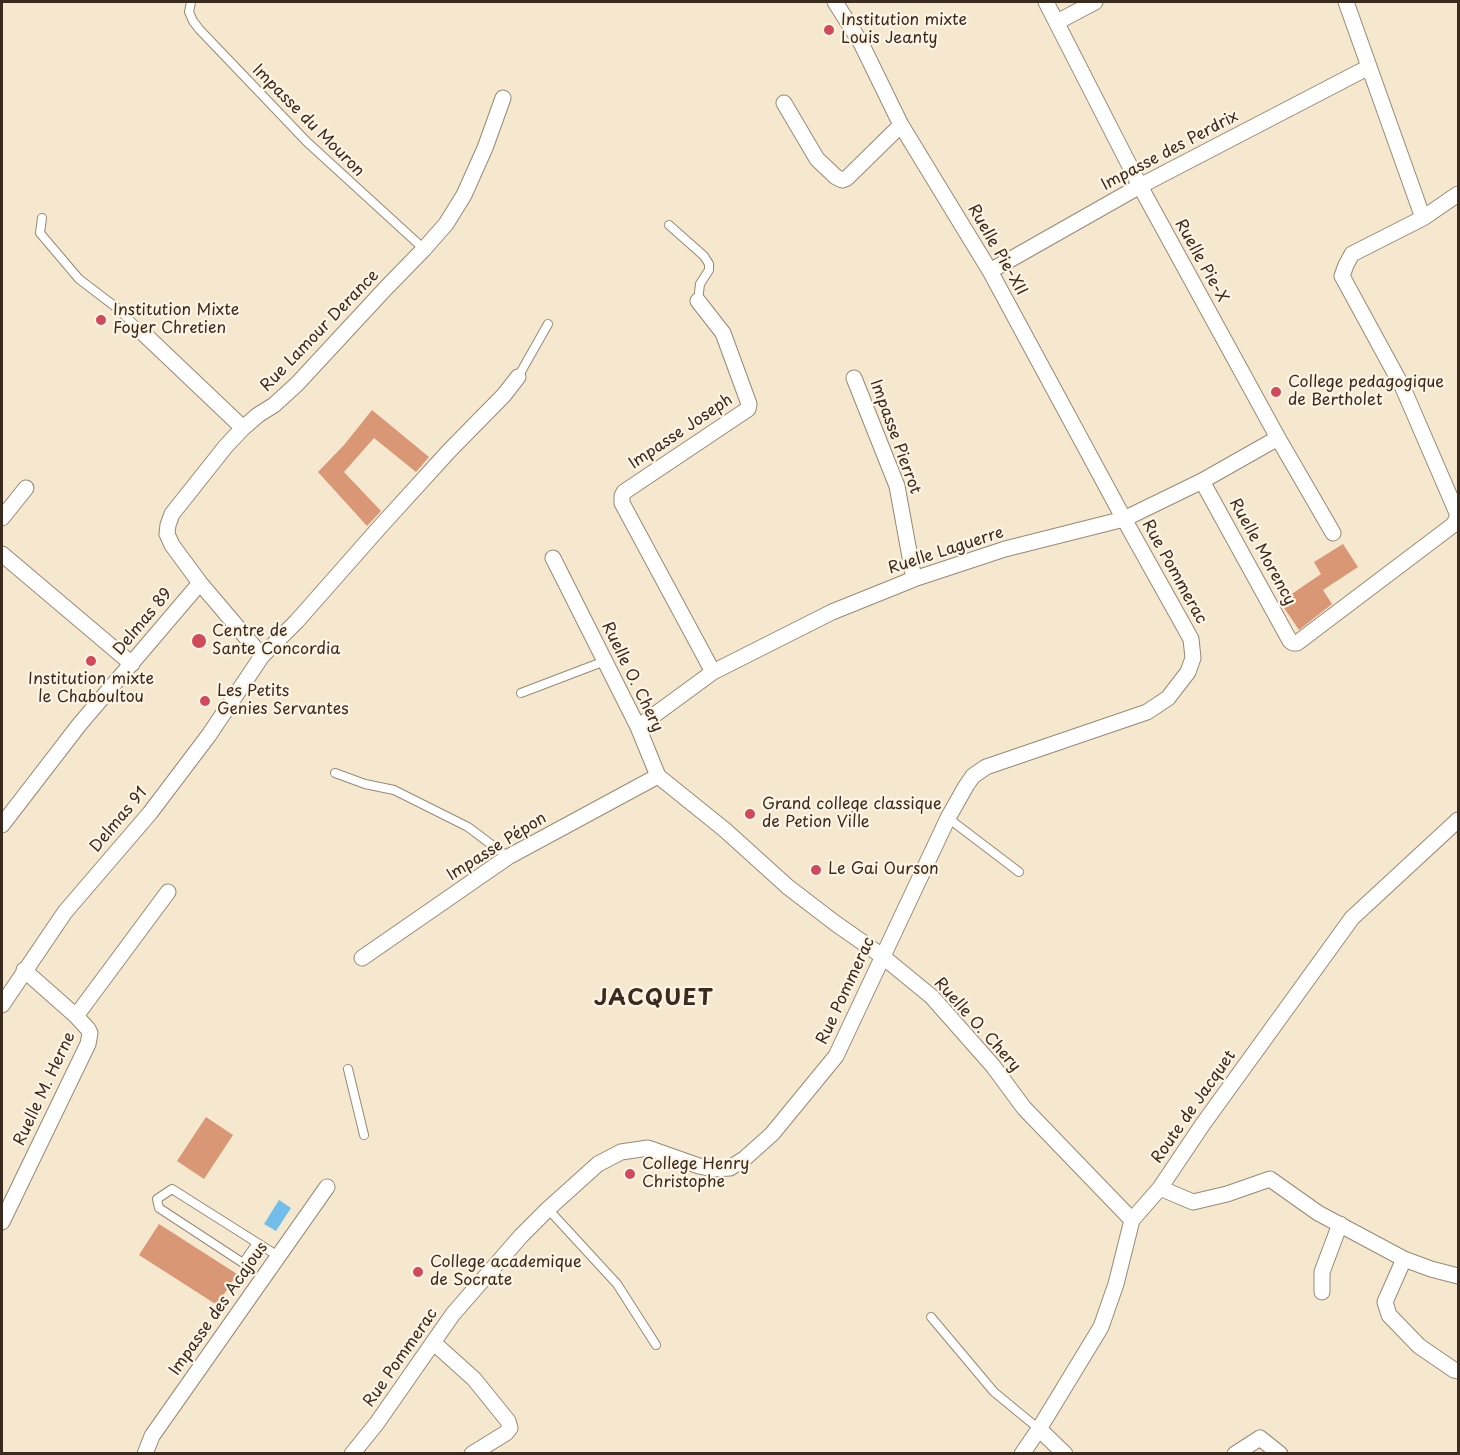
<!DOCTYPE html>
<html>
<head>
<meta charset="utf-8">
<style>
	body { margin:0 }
	#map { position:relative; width:1460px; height:1455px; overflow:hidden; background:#f5e8ce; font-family:"Playpen Sans",sans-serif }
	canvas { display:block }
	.frame { position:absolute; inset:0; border:3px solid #3b2a1e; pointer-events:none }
</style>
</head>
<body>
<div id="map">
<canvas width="1460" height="1455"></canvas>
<div class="frame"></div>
</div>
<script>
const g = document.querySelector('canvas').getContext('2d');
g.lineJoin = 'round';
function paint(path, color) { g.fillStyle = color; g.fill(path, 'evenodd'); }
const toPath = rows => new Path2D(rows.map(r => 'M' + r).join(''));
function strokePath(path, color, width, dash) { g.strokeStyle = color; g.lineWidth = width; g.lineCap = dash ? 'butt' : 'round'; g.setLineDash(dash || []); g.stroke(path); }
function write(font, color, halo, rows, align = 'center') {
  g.font = font + ' "Playpen Sans",sans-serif'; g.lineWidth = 4.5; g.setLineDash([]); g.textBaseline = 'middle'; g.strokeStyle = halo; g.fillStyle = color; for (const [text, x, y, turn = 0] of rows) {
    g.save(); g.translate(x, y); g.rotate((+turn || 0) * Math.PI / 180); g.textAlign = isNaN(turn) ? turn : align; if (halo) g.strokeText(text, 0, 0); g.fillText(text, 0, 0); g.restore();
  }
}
const water = toPath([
	[279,1200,291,1208,276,1231,264,1224]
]);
const building = toPath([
	[372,410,429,457,416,472,374,438,344,472,381,511,367,526,318,472,344,445],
	[1343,544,1358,567,1323,590,1332,604,1299,630,1280,602,1321,574,1314,562],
	[206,1117,233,1135,204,1179,177,1161],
	[159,1224,237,1274,217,1305,139,1255]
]);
const service = toPath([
	[191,2,189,12,193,21,199,29,307,142,424,249],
	[42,218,40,233,79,279,117,308,142,332],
	[669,225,704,256,709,264,709,270,700,284,698,301],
	[518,377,548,324],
	[521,693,605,661],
	[335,773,365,784,394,790,468,827,508,857],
	[948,818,1019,872],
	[348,1069,364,1135],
	[548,1209,617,1284,656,1345],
	[257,1243,243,1263,159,1208,157,1199,172,1189,278,1256],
	[931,1317,994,1392,1039,1429]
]);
const minor = toPath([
	[1046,2,1140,186,1278,438,1333,533],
	[1346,2,1423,218],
	[1057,22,1095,2],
	[784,103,817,159,836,177,842,180,847,178,901,125],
	[990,271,1140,186,1369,67],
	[698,301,723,333,749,404,748,409,624,492,622,496,622,503,713,672],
	[142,332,243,428],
	[854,378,897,486,914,579],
	[1202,481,1290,641,1293,643,1297,643,1453,525,1457,519,1457,513,1403,388,1342,276,1346,265,1352,254,1423,218,1458,194],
	[2,518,26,488],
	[2,554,132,664],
	[553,558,638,727,658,776,725,830,788,887,835,923,882,956,932,997,993,1066,1024,1108,1132,1220],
	[262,656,200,583,172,545,167,534,168,525,172,514,226,446,243,428,258,415,274,405,297,384,386,288,424,249,446,224,464,195,485,148,503,98],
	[638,727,713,672,832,612,914,579,1005,549,1124,519,1202,481,1278,438],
	[2,825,79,725,200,583],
	[362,958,508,857,658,776],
	[24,970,76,1016],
	[2,1005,65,912,150,813,209,735,262,656,297,621,379,528,449,451,504,395,518,377],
	[1160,1188,1193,1202,1227,1194,1270,1179,1318,1213,1404,1259,1431,1269,1458,1276],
	[2,1222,88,1044,90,1033,88,1029,76,1016,168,892],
	[1404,1259,1385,1302,1389,1315,1419,1346,1454,1370,1458,1371],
	[1322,1292,1322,1272,1340,1224],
	[434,1343,474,1379,508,1421,510,1428,506,1433,472,1454],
	[1039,1429,1065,1454],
	[145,1454,152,1436,327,1187],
	[352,1454,377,1423,453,1314,521,1236,548,1209,598,1164,621,1152,648,1148,699,1166,713,1169,730,1168,744,1159,772,1134,836,1056,948,818,966,786,973,776,986,767,1147,712,1168,698,1188,672,1193,658,1191,639,1124,519,990,271,901,125,861,43,835,2],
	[1022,1454,1039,1429,1101,1327,1116,1284,1132,1220,1160,1188,1203,1124,1352,918,1458,820],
	[1235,1454,1260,1438,1280,1454]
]);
const markers = [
	[829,30,6,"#d1495b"],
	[101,320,6,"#d1495b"],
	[1276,392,6,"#d1495b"],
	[199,641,8,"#d1495b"],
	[91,661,6,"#d1495b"],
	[205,701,6,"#d1495b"],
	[750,814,6,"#d1495b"],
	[816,870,6,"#d1495b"],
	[630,1174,6,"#d1495b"],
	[418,1272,6,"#d1495b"]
];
const poiNames = [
	["Institution mixte",841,21],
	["Louis Jeanty",841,39],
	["Institution Mixte",113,311],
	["Foyer Chretien",113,329],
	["College pedagogique",1288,383],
	["de Bertholet",1288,401],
	["Centre de",212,632],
	["Sante Concordia",212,650],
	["Institution mixte",91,680,"center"],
	["le Chaboultou",91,698,"center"],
	["Les Petits",217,692],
	["Genies Servantes",217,710],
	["Grand college classique",762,805],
	["de Petion Ville",762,823],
	["Le Gai Ourson",828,870],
	["College Henry",642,1165],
	["Christophe",642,1183],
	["College academique",430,1263],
	["de Socrate",430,1281]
];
const streetNames = [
	["Impasse du Mouron",308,121,45],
	["Impasse des Perdrix",1170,151,-28],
	["Ruelle Pie-XII",997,250,60],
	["Ruelle Pie-X",1201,261,61],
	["Rue Lamour Derance",320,331,-46],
	["Impasse Joseph",681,432,-34],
	["Impasse Pierrot",895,437,70],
	["Ruelle Laguerre",946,551,-18],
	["Ruelle Morency",1262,552,61],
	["Rue Pommerac",1174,572,61],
	["Delmas 89",143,622,-50],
	["Ruelle O. Chery",632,677,64],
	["Delmas 91",119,820,-50],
	["Impasse Pépon",497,847,-32],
	["Rue Pommerac",846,991,-65],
	["Ruelle O. Chery",977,1025,48],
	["Ruelle M. Herne",45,1089,-65],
	["Route de Jacquet",1194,1107,-55],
	["Impasse des Acajous",219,1309,-55],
	["Rue Pommerac",401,1358,-55]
];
const districtNames = [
	["JACQUET",654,999]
];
paint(water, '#72beeb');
paint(building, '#da9776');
strokePath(service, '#988976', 10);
strokePath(minor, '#988976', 17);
strokePath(service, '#fff', 8);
strokePath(minor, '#fff', 15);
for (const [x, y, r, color] of markers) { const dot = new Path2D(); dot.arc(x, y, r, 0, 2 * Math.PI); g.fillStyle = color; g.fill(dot); strokePath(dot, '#fcf5e5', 2); }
write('16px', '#3b2a1e', '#fcf5e5', poiNames, 'left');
write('16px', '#3b2a1e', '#fcf5e5', streetNames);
g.letterSpacing = '1.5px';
write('bold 22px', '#3b2a1e', '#fcf5e5', districtNames);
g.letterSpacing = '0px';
</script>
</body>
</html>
